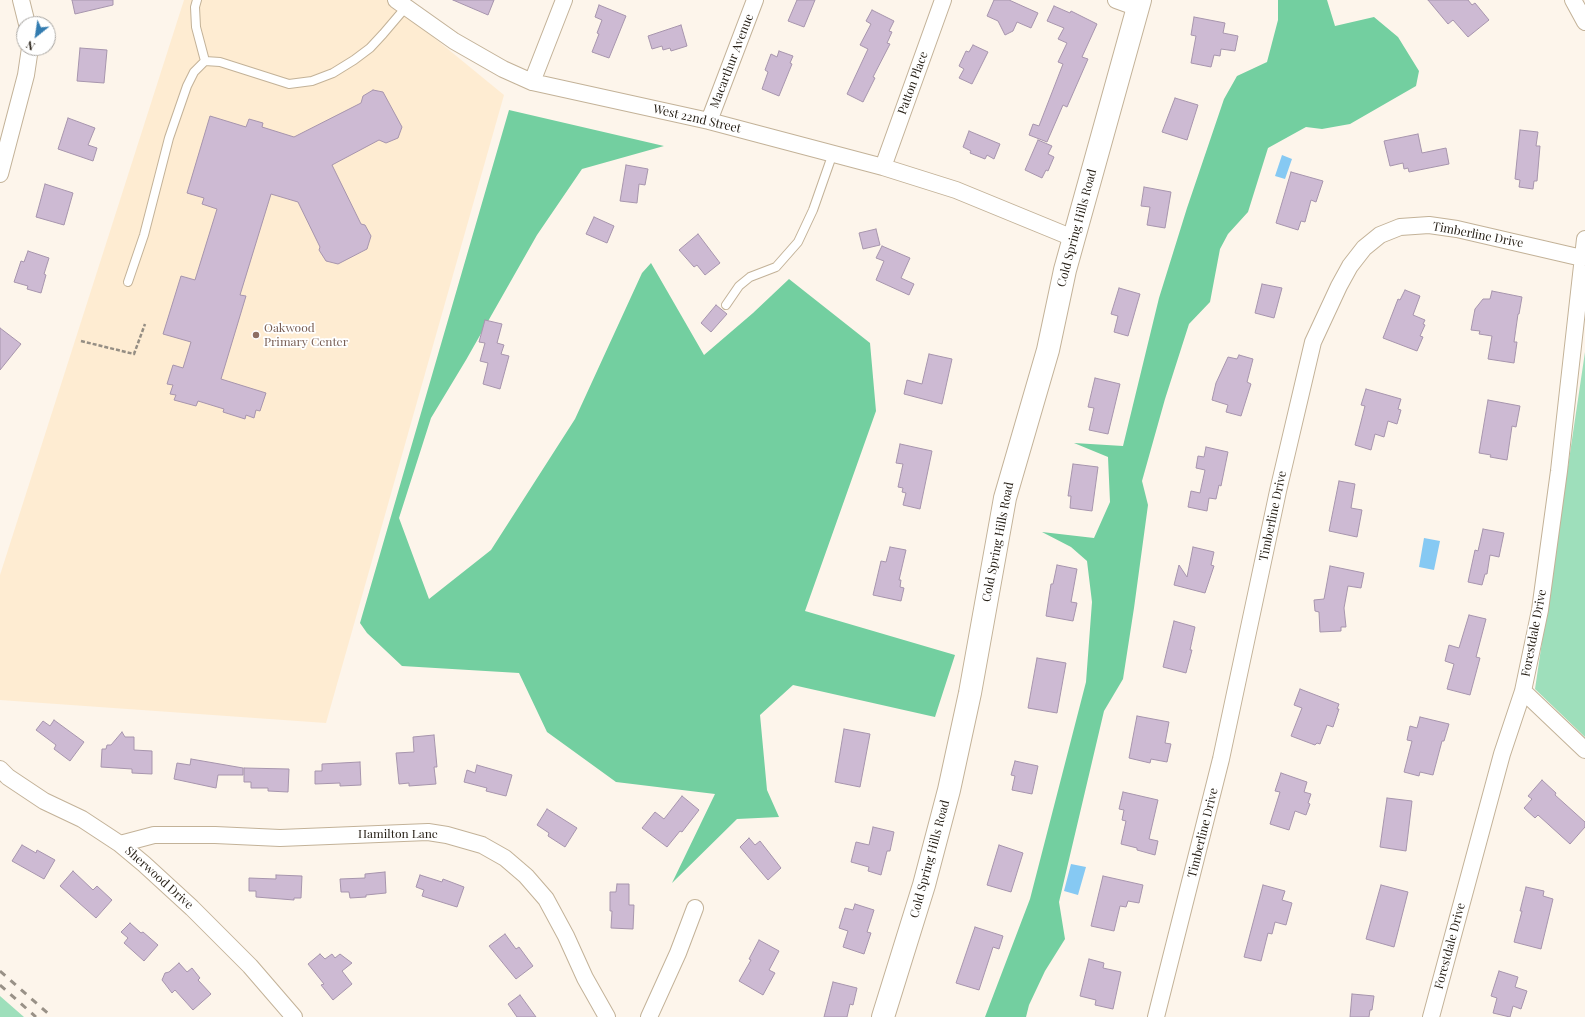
<!DOCTYPE html>
<html>
<head>
<meta charset="utf-8">
<style>
	body { margin:0 }
	#map { position:relative; width:1585px; height:1017px; overflow:hidden; background:#fdf5eb; font-family:"Playfair Display",serif }
	canvas { display:block }
	.north { position:absolute; left:16px; top:16px; width:40px; height:40px; box-sizing:border-box; background:#fff; border:1px solid #a9a6a2; border-radius:50%; rotate:210deg; font-size:11px; font-weight:700; line-height:16px; text-align:center; color:#272017 }
	.north::after { content:''; display:block; margin:auto; width:14px; height:18px; background:#337cb0; clip-path:polygon(50% 0,100% 100%,50% 72%,0 100%) }
</style>
</head>
<body>
<div id="map">
<canvas width="1585" height="1017"></canvas>
<div class="north">N</div>
</div>
<script>
const g = document.querySelector('canvas').getContext('2d');
g.lineJoin = 'round';
function paint(path, color) { g.fillStyle = color; g.fill(path, 'evenodd'); }
const toPath = rows => new Path2D(rows.map(r => 'M' + r).join(''));
function strokePath(path, color, width, dash) { g.strokeStyle = color; g.lineWidth = width; g.lineCap = dash ? 'butt' : 'round'; g.setLineDash(dash || []); g.stroke(path); }
function write(font, color, halo, rows, align = 'center') {
  g.font = font + ' "Playfair Display",serif'; g.lineWidth = 3.5; g.setLineDash([]); g.textBaseline = 'middle'; g.strokeStyle = halo; g.fillStyle = color; for (const [text, x, y, turn = 0] of rows) {
    g.save(); g.translate(x, y); g.rotate((+turn || 0) * Math.PI / 180); g.textAlign = isNaN(turn) ? turn : align; if (halo) g.strokeText(text, 0, 0); g.fillText(text, 0, 0); g.restore();
  }
}
const built = toPath([
	[184,0,388,0,504,95,326,723,0,700,0,575]
]);
const green = toPath([
	[1585,352,1585,737,1535,689],
	[0,996,24,1017,0,1017]
]);
const forest = toPath([
	[1278,0,1327,0,1335,26,1374,17,1398,37,1419,71,1416,86,1350,124,1322,129,1306,127,1268,148,1248,212,1228,234,1220,249,1210,302,1189,324,1165,399,1142,481,1148,505,1134,608,1123,679,1104,711,1059,902,1065,939,1045,971,1029,1005,1026,1017,985,1017,1030,899,1086,682,1092,602,1087,561,1071,547,1042,532,1094,538,1110,502,1108,457,1074,443,1123,446,1159,298,1187,208,1224,99,1237,76,1267,62,1278,20],
	[509,110,664,146,582,169,537,235,466,360,431,418,399,518,429,599,491,550,575,419,642,273,651,263,704,355,753,313,789,279,870,343,876,411,805,611,955,655,935,717,793,685,760,715,767,790,779,817,737,819,672,883,715,794,616,782,547,732,519,673,402,666,367,633,360,623]
]);
const water = toPath([
	[1282,155,1292,159,1285,179,1275,176],
	[1424,538,1440,541,1434,570,1419,567],
	[1071,864,1086,867,1078,895,1064,891]
]);
const building = toPath([
	[72,0,113,0,113,5,75,14,72,0],
	[453,0,494,0,488,15,453,0],
	[797,0,815,0,804,27,788,21,797,0],
	[994,0,1009,0,1038,13,1031,28,1017,22,1013,31,1005,35,998,21,987,16,994,0],
	[1428,0,1468,0,1472,5,1475,3,1489,20,1468,37,1453,20,1448,24,1428,0],
	[599,5,626,16,609,58,592,52,599,34,597,33,602,20,595,17,599,5],
	[1054,6,1070,13,1071,11,1097,24,1082,57,1088,59,1067,107,1063,105,1047,142,1029,135,1033,124,1039,126,1063,64,1058,62,1067,43,1058,39,1064,28,1047,21,1054,6],
	[872,10,894,21,889,31,892,32,887,43,890,44,873,77,875,78,863,102,847,94,868,49,860,45,871,24,866,21,872,10],
	[1194,17,1225,23,1223,33,1238,36,1235,51,1221,49,1220,56,1214,55,1211,67,1191,63,1196,36,1191,35,1194,17],
	[681,25,687,46,671,51,670,48,663,50,662,46,652,49,648,36,681,25],
	[973,45,988,52,972,84,959,78,964,69,959,66,966,51,969,52,973,45],
	[80,48,107,50,104,83,77,81,80,48],
	[779,51,793,56,790,63,792,64,779,96,762,89,768,72,765,70,771,54,777,57,779,51],
	[373,90,383,92,402,127,398,138,386,143,379,140,332,165,361,224,365,225,371,236,367,249,338,264,326,261,319,250,320,247,298,202,271,194,240,295,246,296,221,379,266,393,260,411,256,410,254,418,246,415,245,419,223,412,224,409,198,401,196,406,174,400,176,395,170,394,173,385,167,384,173,365,183,368,191,342,163,334,181,276,195,280,217,209,202,204,204,198,187,193,210,116,246,127,249,119,263,123,262,127,294,137,361,103,363,96,373,90],
	[1175,98,1198,105,1187,140,1162,132,1175,98],
	[68,118,95,128,88,145,97,148,93,161,58,149,68,118],
	[1520,130,1538,132,1536,146,1540,146,1537,181,1534,181,1533,189,1519,187,1520,180,1515,179,1520,130],
	[969,131,1000,144,994,159,987,155,985,159,970,153,971,151,963,147,969,131],
	[1418,134,1422,153,1446,148,1449,164,1409,172,1408,168,1404,169,1403,163,1390,166,1384,141,1418,134],
	[1038,140,1052,146,1048,154,1054,157,1048,171,1046,170,1042,178,1025,170,1038,140],
	[626,165,648,169,645,185,639,184,637,203,620,201,626,165],
	[1291,172,1323,181,1316,202,1311,200,1305,222,1301,221,1298,230,1276,223,1291,172],
	[45,184,73,193,64,225,36,217,45,184],
	[1144,187,1171,192,1165,228,1147,225,1150,207,1141,206,1144,187],
	[594,217,614,226,607,243,586,234,594,217],
	[876,229,880,245,863,249,859,233,876,229],
	[698,234,720,263,705,275,697,265,694,267,679,250,698,234],
	[882,246,910,258,901,278,914,284,909,295,876,280,884,261,876,258,882,246],
	[28,251,49,258,44,274,46,275,41,293,27,289,28,286,14,282,21,261,24,262,28,251],
	[1262,284,1282,288,1274,318,1255,313,1262,284],
	[1119,288,1140,294,1128,336,1114,332,1118,316,1111,314,1119,288],
	[1405,290,1420,296,1413,315,1425,320,1423,324,1425,325,1420,336,1423,337,1417,351,1383,338,1398,299,1400,300,1405,290],
	[1492,291,1522,297,1519,314,1518,314,1514,342,1517,342,1514,363,1488,359,1492,336,1479,334,1480,331,1471,330,1475,309,1483,299,1490,299,1492,291],
	[716,305,727,314,711,332,701,323,716,305],
	[485,320,502,324,497,343,504,345,501,354,509,356,500,389,483,384,488,363,480,361,485,343,479,342,485,320],
	[0,328,21,344,0,370,0,328],
	[929,354,952,359,942,404,904,394,907,380,922,384,929,354],
	[1239,355,1253,359,1247,382,1251,384,1241,416,1226,412,1228,405,1212,400,1216,383,1228,357,1237,359,1239,355],
	[1095,378,1120,384,1108,434,1089,430,1094,408,1088,407,1095,378],
	[1366,389,1401,399,1398,409,1401,410,1397,424,1388,421,1384,437,1375,434,1371,450,1355,445,1365,406,1361,405,1366,389],
	[1488,400,1520,406,1516,427,1512,426,1507,460,1490,457,1491,455,1479,453,1488,400],
	[900,444,932,451,920,509,903,505,906,493,902,492,903,488,898,487,903,464,896,463,900,444],
	[1206,447,1228,452,1221,486,1219,485,1216,499,1209,498,1207,511,1188,507,1191,491,1200,493,1205,470,1196,468,1198,456,1204,457,1206,447],
	[1073,464,1098,467,1092,511,1070,508,1071,496,1068,496,1073,464],
	[1339,481,1355,484,1351,508,1362,510,1357,537,1329,531,1339,481],
	[1483,529,1504,533,1499,557,1490,555,1487,574,1485,574,1482,585,1468,582,1475,550,1478,551,1483,529],
	[890,547,906,550,899,580,901,580,900,587,904,588,901,601,873,595,881,561,886,562,890,547],
	[1193,547,1214,552,1211,565,1214,566,1205,593,1174,585,1179,565,1187,577,1193,547],
	[1057,565,1077,569,1071,602,1077,603,1073,621,1046,616,1051,584,1053,584,1057,565],
	[1330,566,1364,573,1361,588,1348,586,1344,608,1346,627,1341,627,1341,631,1320,632,1319,612,1315,611,1314,600,1324,599,1330,566],
	[1469,615,1486,619,1476,657,1480,658,1470,695,1447,689,1454,664,1445,661,1449,645,1459,648,1469,615],
	[1174,621,1195,627,1190,650,1192,650,1186,673,1163,667,1174,621],
	[1037,658,1066,663,1057,713,1028,708,1037,658],
	[1300,689,1339,704,1337,709,1339,709,1333,727,1327,725,1320,744,1317,743,1315,745,1291,736,1302,708,1294,705,1300,689],
	[1137,716,1169,722,1165,743,1171,744,1167,762,1151,759,1150,763,1129,758,1137,716],
	[1420,717,1449,724,1444,741,1442,741,1433,775,1420,772,1419,776,1404,772,1412,741,1407,740,1410,726,1417,728,1420,717],
	[54,720,84,742,70,761,54,749,56,745,36,730,43,721,50,726,54,720],
	[844,729,870,734,860,787,835,782,844,729],
	[122,732,125,737,134,737,134,750,152,751,152,774,132,773,132,769,101,767,102,749,106,749,107,745,111,745,122,732],
	[434,735,437,767,434,767,436,784,409,786,409,783,399,784,396,753,414,752,413,737,434,735],
	[191,759,243,768,243,775,218,775,216,788,174,779,177,763,190,765,191,759],
	[1015,761,1038,766,1032,794,1012,790,1015,776,1011,775,1015,761],
	[360,762,361,785,340,786,340,783,315,784,315,771,322,771,322,764,360,762],
	[477,765,512,775,506,796,486,791,487,788,464,782,467,770,475,773,477,765],
	[244,768,289,769,288,792,268,791,268,788,251,788,251,782,244,782,244,768],
	[1281,773,1307,782,1304,792,1311,794,1308,803,1310,804,1306,815,1295,811,1289,830,1270,824,1280,792,1275,791,1281,773],
	[1542,780,1556,793,1555,795,1585,822,1585,827,1570,844,1538,815,1535,818,1524,808,1532,799,1528,796,1542,780],
	[1123,792,1158,800,1149,839,1158,841,1155,855,1137,850,1137,848,1121,844,1126,821,1122,820,1124,810,1119,809,1123,792],
	[682,796,699,810,682,832,680,831,667,847,642,828,655,812,664,819,682,796],
	[1387,798,1412,801,1406,851,1380,847,1387,798],
	[547,809,577,828,565,847,548,836,549,833,537,825,547,809],
	[873,827,894,832,890,851,887,851,881,875,868,871,869,867,851,862,856,842,869,845,873,827],
	[749,838,755,845,760,841,781,868,768,880,740,847,749,838],
	[22,845,36,853,37,850,55,860,44,879,12,861,22,845],
	[999,845,1023,853,1011,892,987,885,999,845],
	[73,871,93,890,97,886,112,900,96,918,60,886,73,871],
	[385,872,386,893,366,895,366,897,350,898,349,892,341,892,340,879,365,878,365,874,385,872],
	[276,875,302,876,301,898,294,898,294,900,256,897,256,891,249,891,249,878,276,879,276,875],
	[420,875,442,882,443,879,464,887,457,907,422,896,424,890,416,887,420,875],
	[1103,876,1143,885,1139,903,1128,901,1126,907,1120,906,1114,931,1091,926,1103,876],
	[617,884,629,884,629,905,634,905,633,929,611,928,612,911,610,911,610,892,616,892,617,884],
	[1263,885,1285,891,1282,900,1292,903,1286,925,1275,922,1272,934,1268,933,1261,961,1244,957,1263,885],
	[1381,885,1408,892,1394,947,1366,939,1381,885],
	[1526,887,1544,891,1543,896,1553,899,1541,949,1514,942,1522,911,1520,911,1526,887],
	[855,904,874,910,867,932,871,933,864,954,843,947,848,931,839,928,845,908,853,910,855,904],
	[130,923,141,933,143,932,158,945,144,961,124,943,128,938,121,932,130,923],
	[975,927,1003,936,999,949,993,947,979,990,956,983,975,927],
	[505,934,516,949,519,947,533,966,516,979,489,946,505,934],
	[759,940,779,951,769,970,775,973,763,995,739,981,751,960,749,959,759,940],
	[320,954,325,959,332,954,335,958,340,954,352,963,342,971,352,984,333,1000,321,985,324,984,308,964,320,954],
	[1089,959,1104,963,1103,968,1121,972,1113,1009,1095,1005,1096,1000,1080,996,1089,959],
	[179,963,187,972,192,968,200,978,198,980,211,994,193,1010,175,990,172,993,162,980,165,973,169,972,179,963],
	[1499,971,1518,977,1515,987,1527,991,1521,1009,1513,1006,1510,1017,1493,1013,1497,998,1491,996,1499,971],
	[833,982,857,988,853,1005,850,1004,847,1017,824,1017,833,982],
	[1352,994,1374,996,1372,1010,1370,1010,1369,1017,1350,1017,1352,994],
	[520,995,536,1017,517,1017,508,1004,520,995]
]);
const path = toPath([
	[81,341,134,354,145,324]
]);
const lane = toPath([
	[197,0,195,7,196,27,205,61],
	[128,282,144,235,169,138,187,86,194,72,205,61,220,62,289,84,312,81,333,73,354,60,370,48,383,34,406,7],
	[726,305,739,286,750,277,776,267,798,242,813,210,833,153]
]);
const street = toPath([
	[21,0,27,24],
	[396,0,454,41,503,69,532,82,709,121,883,167,956,190,1073,238],
	[1116,0,1138,8],
	[1573,0,1585,22],
	[532,82,564,0],
	[709,121,755,0],
	[883,167,943,0],
	[0,174,26,75,30,48],
	[1523,691,1585,750],
	[0,769,8,777,44,801,82,819,120,844,144,864,192,908,250,966,294,1017],
	[120,844,154,835,215,835,280,838,428,832,447,835,482,845,505,858,526,876,546,899,566,936,585,978,607,1017],
	[649,1017,678,953,695,908],
	[1156,1017,1221,759,1278,491,1313,342,1339,286,1350,266,1364,248,1380,235,1400,227,1429,225,1457,229,1582,258],
	[1431,1017,1502,754,1523,691,1540,610,1559,471,1585,239]
]);
const secondary = toPath([
	[883,1017,924,885,949,790,970,693,1005,498,1048,350,1065,270,1140,0]
]);
const rail = toPath([
	[0,971,52,1017],
	[0,985,36,1017]
]);
const markers = [
	[256,335,4,"#8d6e63"]
];
const streetNames = [
	["Macarthur Avenue",732,61,-69],
	["Patton Place",913,83,-70],
	["West 22nd Street",697,119,13],
	["Cold Spring Hills Road",1077,228,-75],
	["Timberline Drive",1478,235,11],
	["Timberline Drive",1273,516,-78],
	["Cold Spring Hills Road",998,542,-79],
	["Forestdale Drive",1534,633,-79],
	["Timberline Drive",1203,833,-76],
	["Hamilton Lane",398,834],
	["Cold Spring Hills Road",930,859,-75],
	["Sherwood Drive",159,878,42],
	["Forestdale Drive",1450,946,-75]
];
const educationNames = [
	["Oakwood",264,328],
	["Primary Center",264,342]
];
paint(built, '#feecd2');
paint(green, '#9edfbb');
paint(forest, '#73cfa0');
paint(water, '#86c9f3');
paint(building, '#cdbad3');
strokePath(building, '#a795ad', 1);
strokePath(lane, '#c3b298', 10);
strokePath(street, '#c3b298', 18);
strokePath(secondary, '#c3b298', 24);
strokePath(path, '#958e84', 2.5, [4, 2]);
strokePath(lane, '#fff', 8);
strokePath(street, '#fff', 16);
strokePath(secondary, '#fff', 22);
strokePath(rail, '#999187', 3, [7, 7]);
for (const [x, y, r, color] of markers) { const dot = new Path2D(); dot.arc(x, y, r, 0, 2 * Math.PI); g.fillStyle = color; g.fill(dot); strokePath(dot, '#fff', 1.5); }
write('12px', '#272017', '#fff', streetNames);
write('12px', '#785e54', '#fff', educationNames, 'left');
</script>
</body>
</html>
